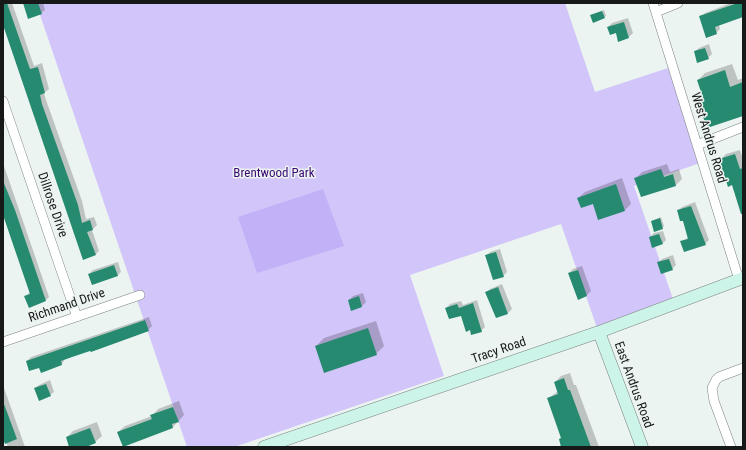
<!DOCTYPE html>
<html>
<head>
<meta charset="utf-8">
<style>
	body { margin:0 }
	#map { position:relative; width:746px; height:450px; overflow:hidden; background:#ecf4f1; font-family:"Roboto Condensed",sans-serif }
	canvas { display:block }
	.frame { position:absolute; inset:0; border:4px solid #171918; pointer-events:none }
</style>
</head>
<body>
<div id="map">
<canvas width="746" height="450"></canvas>
<div class="frame"></div>
</div>
<script>
const g = document.querySelector('canvas').getContext('2d');
g.lineJoin = 'round';
function paint(path, color) { g.fillStyle = color; g.fill(path, 'evenodd'); }
const toPath = rows => new Path2D(rows.map(r => 'M' + r).join(''));
function strokePath(path, color, width, dash) { g.strokeStyle = color; g.lineWidth = width; g.lineCap = dash ? 'butt' : 'round'; g.setLineDash(dash || []); g.stroke(path); }
function write(font, color, halo, rows, align = 'center') {
  g.font = font + ' "Roboto Condensed",sans-serif'; g.lineWidth = 3; g.setLineDash([]); g.textBaseline = 'middle'; g.strokeStyle = halo; g.fillStyle = color; for (const [text, x, y, turn = 0] of rows) {
    g.save(); g.translate(x, y); g.rotate((+turn || 0) * Math.PI / 180); g.textAlign = isNaN(turn) ? turn : align; if (halo) g.strokeText(text, 0, 0); g.fillText(text, 0, 0); g.restore();
  }
}
const green = toPath([
	[36,3,565,3,595,92,668,68,700,163,634,186,674,302,597,328,561,224,410,275,444,376,234,447,187,447]
]);
const water = toPath([
	[323,189,344,246,257,273,238,217]
]);
const shadow = toPath([
	[3,3,12,3,34,66,42,63,49,89,44,93,46,100,82,201,86,219,94,217,97,225,92,230,99,251,95,255,84,258,3,20],
	[27,3,43,3,45,10,41,13],
	[731,3,743,3,743,16,719,25,720,29,716,33,701,17,705,13],
	[604,10,606,16,604,17,591,15],
	[628,18,633,33,629,37,619,40,616,32,608,27,612,23],
	[709,44,712,54,708,58,695,52,699,48],
	[732,64,738,80,743,78,743,113,699,103,704,98,698,80,705,73],
	[740,150,743,159,743,217,733,184,720,160,726,154],
	[3,163,49,297,45,301,26,296,30,292,3,208],
	[667,164,670,172,679,169,682,179,676,185,642,196,636,178,642,172],
	[622,178,631,204,625,210,599,219,593,203,578,198,585,192],
	[695,202,709,240,705,244,681,242,689,237,683,219,678,211,682,207],
	[661,217,664,226,662,228,652,221],
	[663,231,666,240,662,244,650,237,654,233],
	[500,249,507,272,503,276,486,256,490,252],
	[673,255,676,265,672,269,658,263,662,259],
	[118,262,121,272,117,276,89,274,93,270],
	[582,266,591,291,587,295,579,298,569,273,573,269],
	[502,284,512,309,508,313,497,317,486,293,490,289],
	[363,293,366,302,362,306,352,310,349,300,353,296],
	[477,300,485,327,481,331,470,329,461,314,446,308,450,304,461,301,463,305],
	[149,317,152,326,148,330,65,359,62,364,40,367,27,361,31,357],
	[376,321,384,346,376,354,316,346,324,338],
	[570,373,574,385,576,385,599,447,562,447,562,437,548,399,558,391,555,382,561,376],
	[50,380,54,392,50,395,35,388,39,385],
	[3,381,4,388,25,447,8,447,3,434],
	[179,401,184,415,173,427,118,432,125,426,152,416,158,409],
	[97,422,102,436,95,442,83,447,70,447,67,437,73,431]
]);
const building = toPath([
	[3,3,7,3,30,69,38,67,45,93,40,95,42,104,78,205,82,223,90,220,93,230,87,232,96,255,83,260,3,25],
	[23,3,38,3,42,14,28,19],
	[738,3,743,3,743,17,715,27,717,34,706,38,699,16],
	[602,11,605,18,593,23,590,15],
	[624,22,629,38,618,42,616,33,610,35,607,27],
	[705,48,709,59,697,63,694,51],
	[725,70,730,87,743,82,743,116,707,128,698,103,704,101,697,80],
	[735,154,740,169,743,168,743,214,741,214,732,185,728,187,719,159],
	[661,169,664,177,673,174,676,186,641,197,634,178],
	[3,181,15,210,46,301,29,308,24,296,30,294,3,215],
	[616,184,625,211,598,220,593,204,581,208,577,198],
	[691,206,706,245,684,252,680,241,688,239,683,221,680,221,677,210],
	[660,218,663,229,654,232,651,221],
	[659,234,663,244,652,248,649,237],
	[496,252,504,277,493,280,485,255],
	[669,259,673,270,661,274,657,262],
	[114,265,118,276,92,285,88,274],
	[578,270,587,296,578,300,568,273],
	[498,287,508,314,496,318,485,292],
	[359,296,362,307,351,311,348,300],
	[473,303,482,332,471,335,470,330,466,332,461,316,449,319,445,308,457,304,459,308],
	[145,320,149,331,91,352,90,351,72,357,61,361,62,365,41,373,39,368,29,371,26,361],
	[368,328,377,355,324,373,315,346],
	[564,378,568,390,570,390,591,447,561,447,559,439,561,438,547,398,558,394,554,382],
	[46,384,51,396,39,401,34,388],
	[4,404,17,439,5,444,3,439],
	[173,407,179,422,172,424,173,428,123,447,117,432,152,419,150,415],
	[90,428,96,443,86,447,69,447,66,437]
]);
const street = toPath([
	[653,3,739,280],
	[656,12,678,3],
	[3,101,77,317],
	[697,145,743,127],
	[3,342,140,295],
	[731,447,714,401,712,388,716,380,719,377,743,368]
]);
const secondary = toPath([
	[599,332,642,447],
	[264,447,599,332,743,278]
]);
const streetNames = [
	["West Andrus Road",708,138,73],
	["Dillrose Drive",52,205,71],
	["Richmand Drive",67,306,-19],
	["Tracy Road",499,351,-19],
	["East Andrus Road",633,385,70]
];
const parkNames = [
	["Brentwood Park",274,174]
];
paint(green, '#d2c5f9');
paint(water, '#c3b1f7');
paint(shadow, '#0003');
paint(building, '#258a6f');
strokePath(street, '#7d8482', 10);
strokePath(secondary, '#7d8482', 13);
strokePath(street, '#fff', 9);
strokePath(secondary, '#cdf4e9', 12);
write('13px', '#171918', '#ecf4f1', streetNames);
write('13px', '#390870', '#ecf4f1', parkNames);
</script>
</body>
</html>
